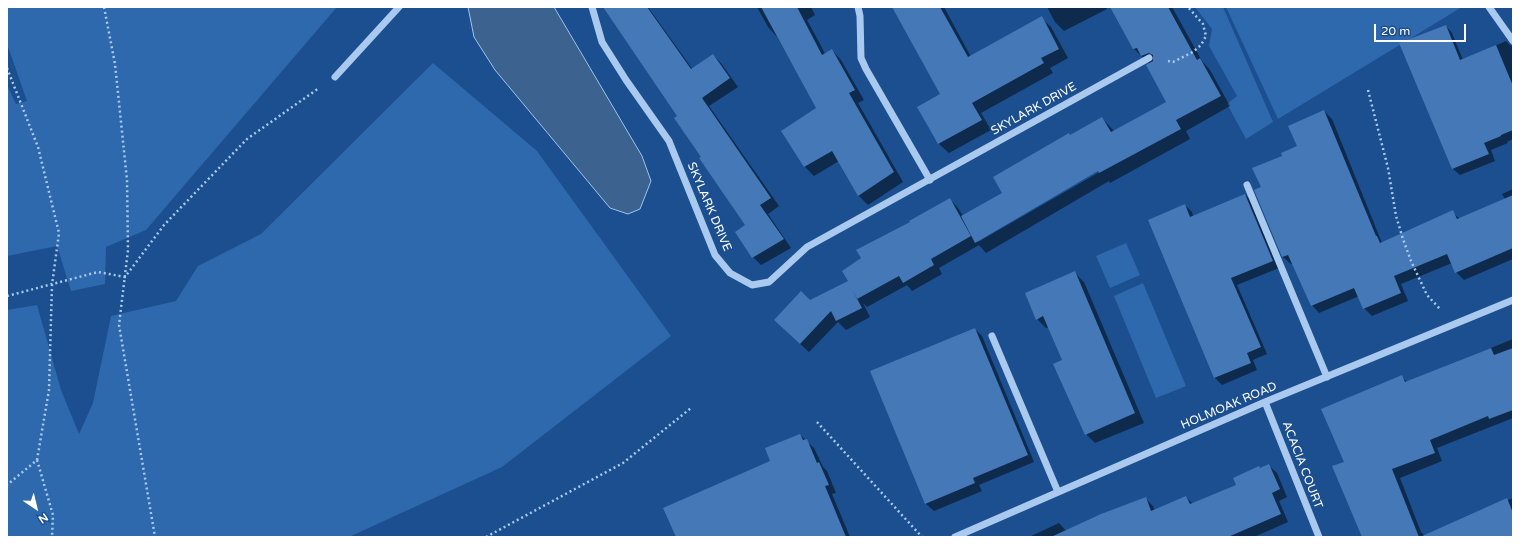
<!DOCTYPE html>
<html>
<head>
<meta charset="utf-8">
<style>
	body { margin:0 }
	#map { position:relative; width:1520px; height:544px; overflow:hidden; background:#1b4f8f; font-family:"Varela Round",sans-serif }
	canvas { display:block }
	.frame { position:absolute; inset:0; border:8px solid #fff; pointer-events:none }
	.north { position:absolute; left:16px; top:488px; width:40px; height:40px; -webkit-text-stroke:3px #1b4f8f; paint-order:stroke; rotate:145deg; font-size:11px; font-weight:700; line-height:16px; text-align:center; color:#fff }
	.north::after { content:''; display:block; margin:auto; width:14px; height:18px; background:#fff; clip-path:polygon(50% 0,100% 100%,50% 72%,0 100%) }
	.scale { position:absolute; left:1374px; top:24px; width:92px; height:18px; box-sizing:border-box; border:2px solid #fff; border-top:0; padding-left:5px; font-size:12px; line-height:14px; white-space:nowrap; color:#fff; -webkit-text-stroke:3px #1b4f8f; paint-order:stroke }
</style>
</head>
<body>
<div id="map">
<canvas width="1520" height="544"></canvas>
<div class="frame"></div>
<div class="north">N</div>
<div class="scale">20 m</div>
</div>
<script>
const g = document.querySelector('canvas').getContext('2d');
g.lineJoin = 'round';
function paint(path, color) { g.fillStyle = color; g.fill(path, 'evenodd'); }
const toPath = rows => new Path2D(rows.map(r => 'M' + r).join(''));
function strokePath(path, color, width, dash) { g.strokeStyle = color; g.lineWidth = width; g.lineCap = dash ? 'butt' : 'round'; g.setLineDash(dash || []); g.stroke(path); }
function write(font, color, halo, rows, align = 'center') {
  g.font = font + ' "Varela Round",sans-serif'; g.lineWidth = 3; g.setLineDash([]); g.textBaseline = 'middle'; g.strokeStyle = halo; g.fillStyle = color; for (const [text, x, y, turn = 0] of rows) {
    g.save(); g.translate(x, y); g.rotate((+turn || 0) * Math.PI / 180); g.textAlign = isNaN(turn) ? turn : align; if (halo) g.strokeText(text, 0, 0); g.fillText(text, 0, 0); g.restore();
  }
}
const green = toPath([
	[7,7,337,7,146,230,106,247,105,284,71,291,57,246,7,256,7,85,16,104,27,101,7,44],
	[1195,7,1223,7,1273,122,1246,139,1227,104,1237,96,1209,46,1212,29],
	[1226,7,1462,7,1278,119],
	[433,63,537,151,671,336,502,467,349,537,7,537,7,310,37,305,61,390,79,434,93,403,111,316,176,301,198,266,261,234],
	[1126,243,1140,275,1110,288,1096,256],
	[1143,283,1186,386,1156,398,1114,296]
]);
const water = toPath([
	[468,7,554,7,642,156,651,181,640,209,628,214,610,208,495,70,474,37,468,7]
]);
const shadow = toPath([
	[619,7,648,7,693,70,713,55,721,63,738,87,709,106,779,206,768,214,791,248,761,265,753,257,746,225,702,158],
	[757,7,811,7,815,15,807,20,820,44,825,54,832,50,841,60,864,100,858,103,903,182,868,205,859,196,839,161,814,176,805,167,782,131,818,109,777,37,768,27],
	[893,7,944,7,971,57,1041,18,1051,27,1068,58,1050,68,1053,73,981,113,991,130,949,153,939,144,918,107,942,94],
	[1047,7,1106,7,1107,9,1064,31,1055,22],
	[1122,7,1172,7,1202,61,1210,70,1230,106,1186,131,1190,139,1110,183,1109,181,986,253,979,245,939,268,942,274,912,291,907,285,867,307,863,303,870,317,846,330,838,322,809,352,784,329,810,301,849,281,911,223,950,199,958,208,963,216,1003,193,1070,136,1102,118,1114,131,1167,102,1150,64,1134,49],
	[1102,168,1103,170,978,242,978,240],
	[1446,26,1452,33,1463,60,1506,41,1511,46,1513,46,1513,139,1507,142,1508,143,1491,150,1495,161,1460,175,1453,169],
	[1324,111,1332,119,1382,243,1452,212,1460,219,1505,199,1502,194,1513,189,1513,259,1464,280,1456,272,1452,263,1401,284,1408,301,1372,316,1364,308,1359,296,1319,313,1312,305,1293,264,1291,264,1283,257,1262,188,1283,156,1298,147],
	[1245,195,1252,201,1279,268,1237,285,1267,354,1253,360,1257,370,1222,385,1215,378,1149,220,1185,205,1192,212,1193,216],
	[1075,273,1084,282,1144,423,1095,443,1086,434,1063,361,1049,327,1046,328,1037,319],
	[975,329,982,336,1034,462,979,485,982,491,934,511,926,504,871,372],
	[1513,339,1513,403,1510,404,1513,412,1513,418,1437,448,1442,461,1400,478,1421,532,1425,536,1513,498,1513,537,1368,537,1346,463,1401,376,1407,382],
	[800,435,814,448,823,467,827,471,836,493,832,494,850,537,677,537,772,462],
	[1269,466,1277,473,1287,497,1279,501,1288,522,1254,537,1073,537,1145,498,1153,506,1155,511,1186,497,1193,504,1237,485,1261,469],
	[1059,523,1067,532,1070,537,1029,537]
]);
const building = toPath([
	[603,7,647,7,691,69,713,54,730,78,702,98,771,198,760,205,784,239,752,258,735,232,745,225,699,158,701,157,674,118,677,116],
	[761,7,797,7,822,55,832,49,855,90,849,93,894,172,858,196,832,151,804,167,781,131,816,108],
	[892,7,940,7,968,57,1042,16,1059,49,1041,58,1044,63,972,103,982,120,938,144,917,107,940,94],
	[1110,7,1168,7,1197,60,1200,58,1221,96,1176,120,1181,129,1099,173,1098,171,975,243,961,216,1002,193,993,177,1069,133,1070,135,1102,117,1111,132,1166,102,1146,65,1153,61,1153,55,1149,53,1141,56,1137,48,1133,49],
	[1446,25,1460,60,1496,45,1513,86,1513,130,1501,135,1501,136,1484,143,1489,154,1452,169,1399,43],
	[1324,110,1376,236,1377,236,1380,243,1453,210,1457,219,1513,195,1513,248,1455,273,1447,254,1394,276,1401,293,1363,309,1354,288,1311,306,1288,255,1282,257,1254,190,1261,187,1252,168,1282,156,1281,153,1297,146,1288,126],
	[1245,194,1273,261,1231,278,1261,347,1247,353,1251,363,1214,378,1148,220,1185,204,1190,217],
	[950,198,971,236,931,259,934,265,903,283,899,276,857,299,852,289,862,308,836,321,831,311,800,344,774,320,801,291,810,300,848,281,842,271,861,258,856,250,910,222,909,221],
	[1075,271,1135,413,1085,435,1053,364,1062,360,1043,316,1036,320,1025,293],
	[975,328,1028,455,973,478,975,483,925,504,870,371],
	[1491,348,1494,355,1513,348,1513,410,1489,419,1488,416,1430,440,1435,453,1392,469,1419,537,1362,537,1332,466,1344,462,1321,409,1402,375,1405,382],
	[800,434,803,440,807,439,817,463,819,462,829,485,825,486,846,537,676,537,663,508,770,461,765,448],
	[1269,464,1280,489,1272,493,1281,514,1228,537,1051,537,1101,514,1146,497,1151,511,1186,496,1190,504,1236,485,1233,478,1259,466,1260,468],
	[1507,498,1513,513,1513,537,1420,537]
]);
const path = toPath([
	[104,7,115,64,127,180,128,250,119,325,155,537],
	[1168,61,1173,62,1193,52,1201,45,1206,36,1203,24,1188,7],
	[7,68,38,147,59,233,52,285,49,390,37,460,7,485],
	[1368,90,1388,168,1396,216,1403,239,1411,261,1427,295,1440,309],
	[7,296,98,272,125,277,164,225,247,139,319,88],
	[817,422,922,537],
	[37,460,53,515,52,537],
	[486,537,623,463,691,408]
]);
const minor = toPath([
	[592,7,602,42,626,80,669,141,715,255,730,273,752,285,769,282,807,247,1149,58],
	[858,7,860,16,861,58,866,69,930,180],
	[1489,7,1513,41],
	[335,77,399,7],
	[1247,185,1327,377],
	[992,336,1058,492],
	[1265,402,1319,537],
	[955,537,1265,402,1513,300]
]);
const streetNames = [
	["SKYLARK DRIVE",1034,109,-29],
	["SKYLARK DRIVE",709,207,67],
	["HOLMOAK ROAD",1229,406,-23],
	["ACACIA COURT",1302,465,69]
];
paint(green, '#2e69ad');
paint(water, '#3c6290');
strokePath(water, '#9cc4f0', 1);
paint(shadow, '#0007');
paint(building, '#4478b7');
strokePath(path, '#a9c9ee', 2.5, [2, 3]);
strokePath(minor, '#a9c9ee', 7);
write('12px', '#fff', '#1b4f8f', streetNames);
</script>
</body>
</html>
